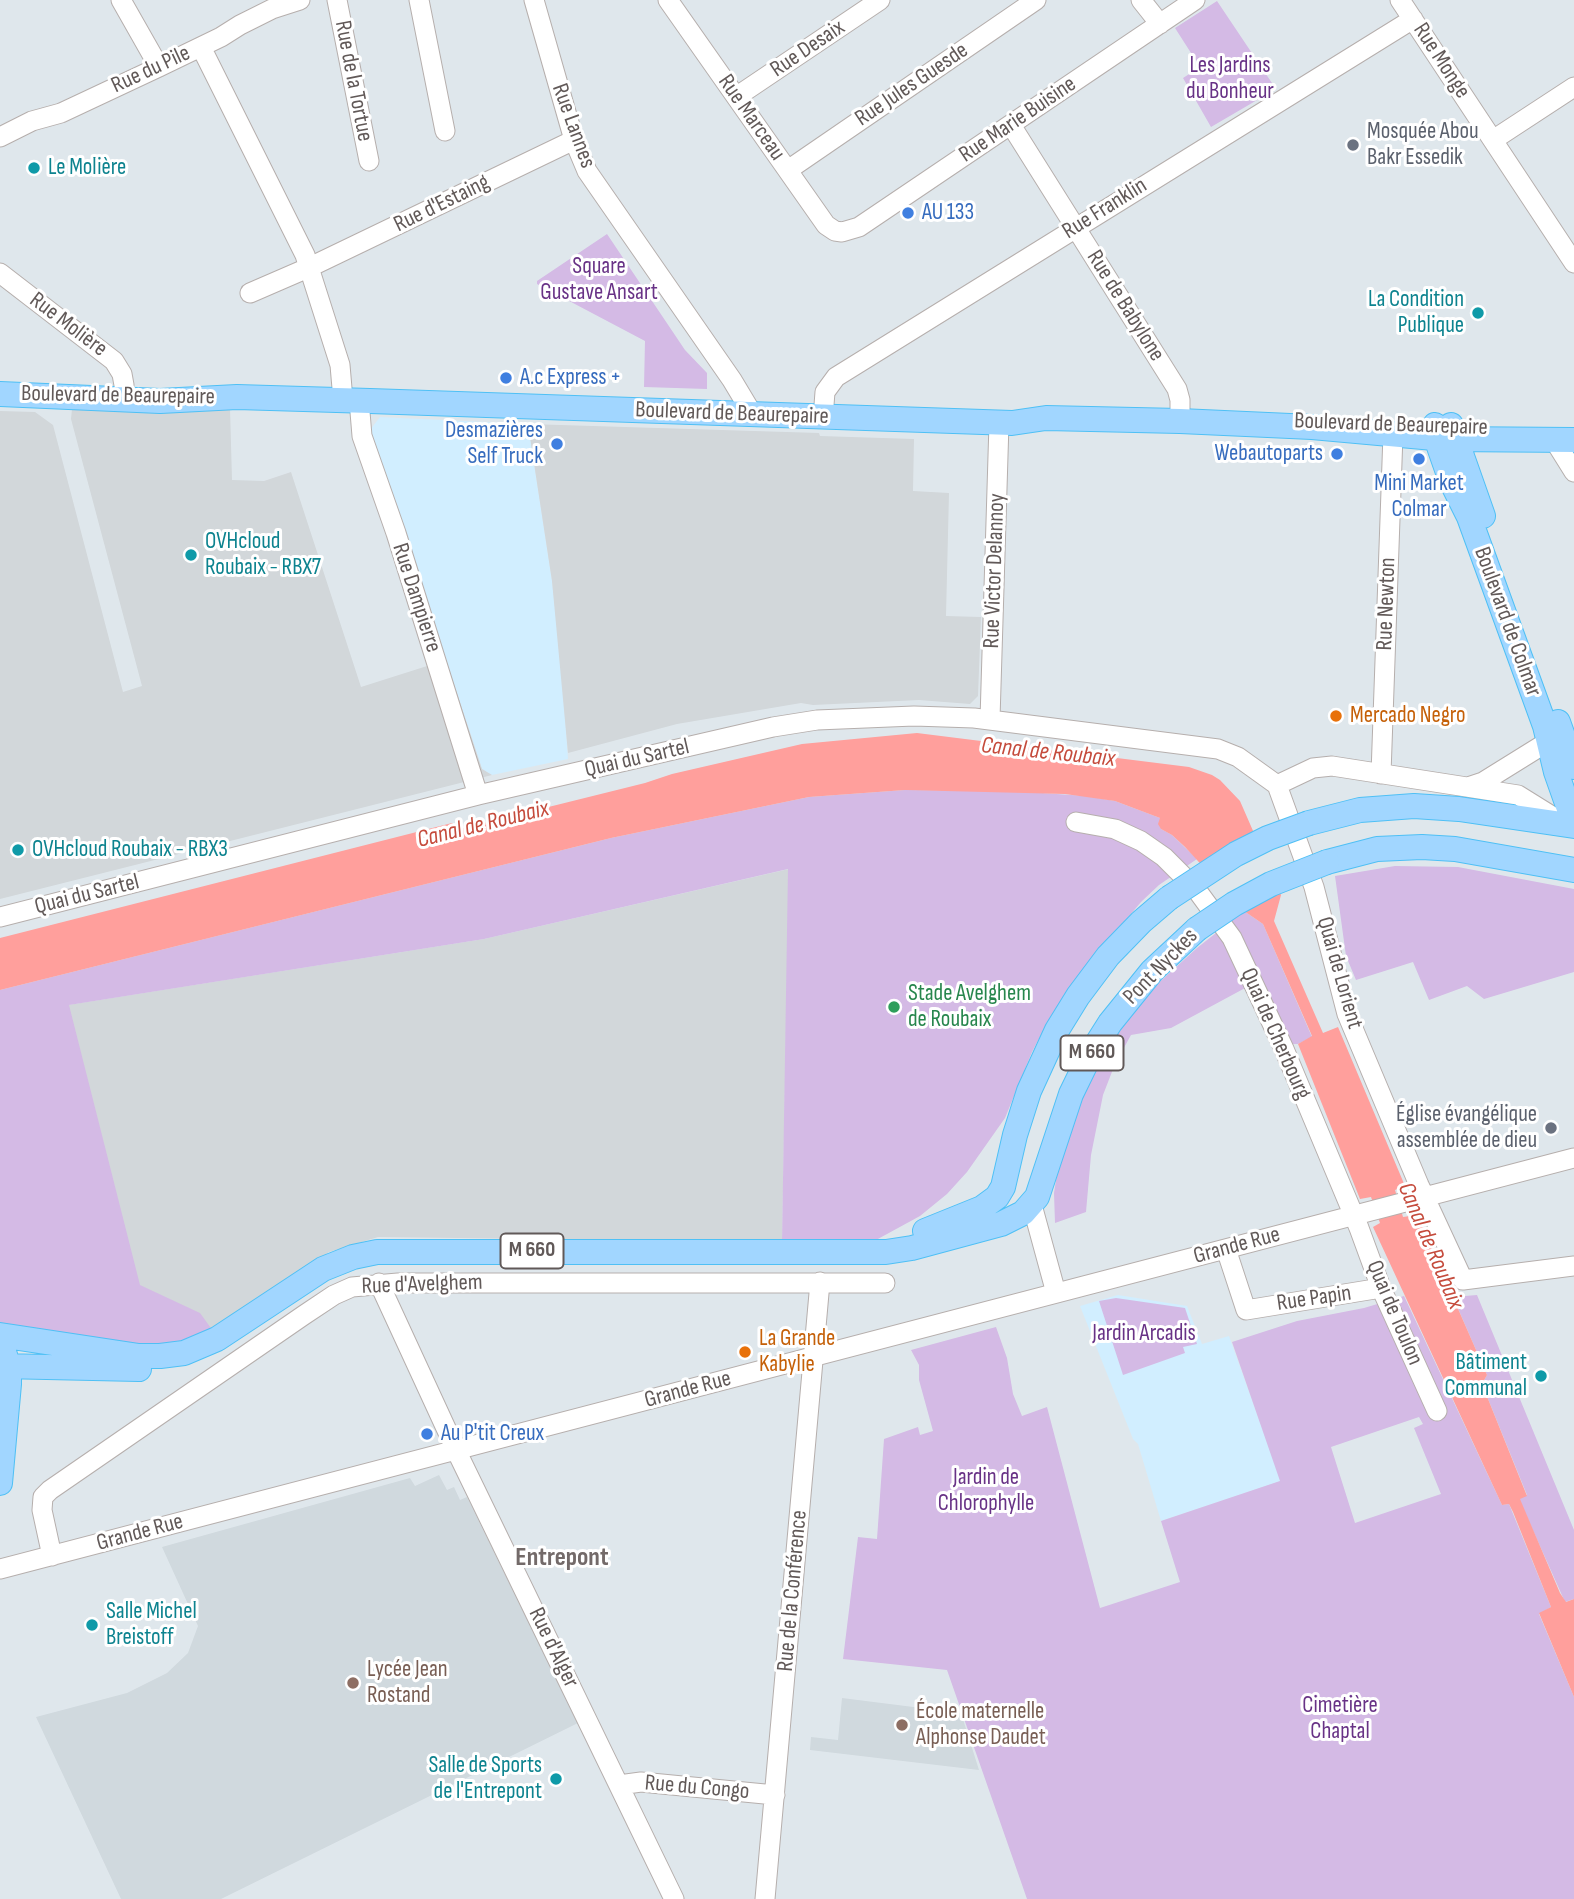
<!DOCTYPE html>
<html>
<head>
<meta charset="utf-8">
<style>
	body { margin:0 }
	canvas { display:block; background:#dfe7ec }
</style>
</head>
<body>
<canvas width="1574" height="1899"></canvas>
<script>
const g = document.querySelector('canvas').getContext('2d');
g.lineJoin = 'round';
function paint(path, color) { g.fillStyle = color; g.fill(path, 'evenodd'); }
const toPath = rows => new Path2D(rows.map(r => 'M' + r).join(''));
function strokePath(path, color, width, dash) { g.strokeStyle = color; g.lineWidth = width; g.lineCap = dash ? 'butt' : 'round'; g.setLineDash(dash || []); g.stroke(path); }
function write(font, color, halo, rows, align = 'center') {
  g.font = font + ' "Sofia Sans Condensed",sans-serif'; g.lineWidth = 6; g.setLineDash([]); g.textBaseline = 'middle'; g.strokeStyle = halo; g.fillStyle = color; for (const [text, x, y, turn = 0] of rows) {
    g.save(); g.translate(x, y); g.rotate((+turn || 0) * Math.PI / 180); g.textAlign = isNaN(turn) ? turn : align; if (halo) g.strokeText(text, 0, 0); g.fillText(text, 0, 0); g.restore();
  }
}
const commercial = toPath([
	[380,417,528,424,552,581,561,661,568,759,492,775,482,769,370,430],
	[1118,1295,1187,1306,1202,1344,1229,1336,1281,1481,1161,1521,1138,1444,1133,1439,1080,1306]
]);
const industrial = toPath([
	[73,399,230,408,232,480,264,481,291,472,361,687,446,660,482,769,492,775,0,899,0,411,35,412,53,425,123,692,142,686,71,419],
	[528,424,819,433,820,436,914,439,913,491,949,493,946,616,981,617,978,696,970,704,919,700,813,705,801,703,677,724,568,753,552,581],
	[789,869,782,1242,378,1237,329,1252,213,1331,140,1347,0,1019,68,1005,484,939]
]);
const education = toPath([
	[439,1475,447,1490,454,1487,460,1500,467,1497,578,1723,221,1899,121,1899,36,1717,127,1693,167,1673,188,1653,198,1626,162,1547,410,1478,415,1486],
	[842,1698,961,1713,979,1770,810,1750,811,1737,838,1740]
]);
const green = toPath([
	[1217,1,1276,89,1211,127,1183,78,1200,67,1175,28],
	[607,234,685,350,707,373,707,389,644,387,645,341,537,284,537,281],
	[905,790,1012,791,1086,796,1115,801,1160,818,1161,829,1172,835,1197,859,1159,885,1141,902,1092,960,1047,1023,1032,1052,1005,1118,967,1172,947,1194,920,1216,876,1240,782,1242,788,869,484,939,69,1005,140,1285,200,1313,213,1331,181,1343,140,1347,0,1324,0,990,611,838,809,797],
	[1395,866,1458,867,1574,889,1574,972,1484,999,1467,986,1429,1000,1413,962,1356,980,1346,956,1335,876],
	[1244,911,1263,924,1312,1037,1298,1044,1291,1044,1260,980,1171,1028,1131,1035,1115,1064,1103,1095,1091,1155,1086,1212,1055,1223,1054,1193,1063,1137,1105,1044,1153,988,1197,948],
	[1477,1295,1574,1530,1574,1599,1565,1602,1519,1499,1527,1495,1482,1384,1487,1375,1453,1297],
	[1404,1296,1502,1505,1509,1504,1551,1607,1539,1614,1574,1697,1574,1899,1027,1899,947,1670,843,1659,858,1537,877,1539,884,1439,918,1427,920,1435,933,1431,919,1380,919,1365,911,1350,996,1327,1007,1358,1013,1394,1022,1416,1047,1407,1100,1608,1180,1582,1161,1521,1280,1481,1232,1342,1297,1321,1364,1308],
	[1419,1417,1423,1424,1414,1428,1441,1494,1355,1523,1331,1447],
	[1116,1298,1185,1308,1197,1344,1183,1347,1185,1353,1123,1375,1099,1301]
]);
const water = toPath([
	[917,733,1189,767,1212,775,1220,780,1240,801,1281,895,1274,921,1323,1033,1338,1027,1405,1186,1395,1190,1403,1217,1417,1215,1487,1375,1482,1384,1527,1496,1520,1499,1560,1593,1566,1602,1574,1599,1574,1697,1539,1613,1551,1607,1513,1512,1509,1504,1502,1505,1373,1227,1380,1223,1371,1197,1360,1199,1298,1044,1312,1036,1263,924,1244,911,1185,847,1172,835,1161,829,1158,824,1160,818,1115,801,1065,794,905,790,809,797,611,838,0,990,0,938,452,823,460,829,645,783,672,774,802,744]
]);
const pier = toPath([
	[1258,832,1283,891,1241,913,1197,865]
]);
const minor = toPath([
	[121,0,159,67],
	[337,0,369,161],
	[419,0,445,131],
	[534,0,574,140,587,171,732,380,753,415],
	[668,0,826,225,835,231,842,232,859,227,1195,0],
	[1141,0,1160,24],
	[1400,0,1574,263],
	[201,47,305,255,340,365,343,400],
	[736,97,880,0],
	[1011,125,1177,389,1180,400,1180,421],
	[0,137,32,121,61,113,159,67,221,37,240,25,272,9,300,0],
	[1493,140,1574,87],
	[788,170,1036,0],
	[0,273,114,361,122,374,124,385],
	[250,293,310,267,574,140],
	[359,400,362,436,396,533,478,795],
	[823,418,825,392,836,377,1413,19],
	[1554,440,1574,472],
	[990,719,999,423],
	[1381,774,1393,434],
	[1277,785,1314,887,1347,1014,1419,1185,1463,1280,1574,1266],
	[1277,785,1313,768,1332,766,1518,795,1563,823],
	[1468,787,1483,782,1549,741],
	[1076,822,1115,829,1141,841,1164,857,1196,889,1232,938,1284,1049,1359,1228,1381,1288,1437,1411],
	[0,917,478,795,773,727,817,720,914,716,974,718,1218,749,1238,757,1277,785],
	[1032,1205,1056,1293],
	[1226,1249,1246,1310,1381,1288],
	[379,1283,456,1450,674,1899],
	[52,1556,42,1510,43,1497,50,1490,304,1315,334,1295,352,1287,398,1283,885,1283],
	[0,1569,1574,1158],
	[619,1785,641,1782,775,1795],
	[765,1899,820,1282]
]);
const major = toPath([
	[0,394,160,401,237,397,370,401,1012,423,1046,418,1180,421,1312,427,1445,439,1574,440],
	[1435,425,1437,441,1451,481,1469,517,1545,726,1556,772,1574,823],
	[1451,425,1483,516],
	[1558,722,1574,767],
	[1309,823,1360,810,1414,806,1459,809,1574,826],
	[1327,862,1377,849,1422,847,1455,849,1574,870],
	[925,1231,982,1208,997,1197,1003,1187,1015,1135,1029,1091,1057,1030,1078,996,1108,956,1141,922,1169,898],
	[0,1335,139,1356,160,1356,184,1353,217,1339,323,1269,353,1257,377,1252,886,1252,912,1248,1001,1224,1023,1213,1037,1197,1071,1094,1091,1053,1110,1023,1152,971,1197,929],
	[0,1366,139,1369],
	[0,1483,9,1384,9,1367,4,1352]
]);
const majorBridge = toPath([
	[1169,898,1236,854,1268,838,1309,823],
	[1197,929,1234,904,1271,884,1327,862]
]);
const markers = [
	[1353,145,7,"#6b7280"],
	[34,168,7,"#0f9aa8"],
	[908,213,7,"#3f7fe0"],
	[1478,313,7,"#0f9aa8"],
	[506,378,7,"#3f7fe0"],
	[557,444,7,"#3f7fe0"],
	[1337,454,7,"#3f7fe0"],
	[1419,459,7,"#3f7fe0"],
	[191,555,7,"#0f9aa8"],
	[1336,716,7,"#e8710a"],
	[18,850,7,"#0f9aa8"],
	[894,1007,7,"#2e9e5b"],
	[1551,1128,7,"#6b7280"],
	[745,1352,7,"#e8710a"],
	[1541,1376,7,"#0f9aa8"],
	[427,1434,7,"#3f7fe0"],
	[92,1625,7,"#0f9aa8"],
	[353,1683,7,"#8d6e63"],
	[902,1725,7,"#8d6e63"],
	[556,1779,7,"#0f9aa8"]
];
const shields = [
	[1092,1053,63],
	[532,1251,63]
];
const shieldNames = [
	["M 660",1092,1053],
	["M 660",532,1251]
];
const streetNames = [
	["Rue Desaix",808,49,-34],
	["Rue Monge",1441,61,57],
	["Rue du Pile",151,70,-25],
	["Rue de la Tortue",353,81,79],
	["Rue Jules Guesde",912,85,-34],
	["Rue Marceau",751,118,55],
	["Rue Marie Buisine",1018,120,-34],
	["Rue Lannes",573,126,70],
	["Rue d'Estaing",442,204,-26],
	["Rue Franklin",1105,209,-32],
	["Rue de Babylone",1125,306,58],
	["Rue Molière",68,325,37],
	["Boulevard de Beaurepaire",118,396,1],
	["Boulevard de Beaurepaire",732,414,2],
	["Boulevard de Beaurepaire",1391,425,2],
	["Rue Victor Delannoy",995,571,-88],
	["Rue Dampierre",416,598,72],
	["Rue Newton",1387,604,-88],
	["Boulevard de Colmar",1507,622,70],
	["Quai du Sartel",637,759,-13],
	["Quai du Sartel",87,895,-14],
	["Pont Nyckes",1161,967,-46],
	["Quai de Lorient",1339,973,74],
	["Quai de Cherbourg",1275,1034,66],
	["Grande Rue",1237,1246,-15],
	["Rue d'Avelghem",422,1285,-2],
	["Rue Papin",1314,1299,-8],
	["Quai de Toulon",1394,1313,67],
	["Grande Rue",688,1390,-15],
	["Grande Rue",140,1533,-15],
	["Rue de la Conférence",793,1591,-85],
	["Rue d'Alger",553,1648,64],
	["Rue du Congo",697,1788,5]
];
const parkNames = [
	["Les Jardins",1230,66],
	["du Bonheur",1230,92],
	["Square",599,267],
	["Gustave Ansart",599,293],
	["Jardin Arcadis",1144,1334],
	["Jardin de",986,1478],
	["Chlorophylle",986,1504],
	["Cimetière",1340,1706],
	["Chaptal",1340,1732]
];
const worshipNames = [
	["Mosquée Abou",1367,132],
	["Bakr Essedik",1367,158],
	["Église évangélique",1537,1115,"right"],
	["assemblée de dieu",1537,1141,"right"]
];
const cultureNames = [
	["Le Molière",48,168],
	["La Condition",1464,300,"right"],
	["Publique",1464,326,"right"],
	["OVHcloud",205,542],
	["Roubaix - RBX7",205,568],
	["OVHcloud Roubaix - RBX3",32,850],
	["Bâtiment",1527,1363,"right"],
	["Communal",1527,1389,"right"],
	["Salle Michel",106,1612],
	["Breistoff",106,1638],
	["Salle de Sports",542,1766,"right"],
	["de l'Entrepont",542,1792,"right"]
];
const shopNames = [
	["AU 133",922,213],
	["A.c Express +",520,378],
	["Desmazières",543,431,"right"],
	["Self Truck",543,457,"right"],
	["Webautoparts",1323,454,"right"],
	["Mini Market",1419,484,"center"],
	["Colmar",1419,510,"center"],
	["Au P'tit Creux",441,1434]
];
const foodNames = [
	["Mercado Negro",1350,716],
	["La Grande",759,1339],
	["Kabylie",759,1365]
];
const leisureNames = [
	["Stade Avelghem",908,994],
	["de Roubaix",908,1020]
];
const educationNames = [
	["Lycée Jean",367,1670],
	["Rostand",367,1696],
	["École maternelle",916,1712],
	["Alphonse Daudet",916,1738]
];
const waterNames = [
	["Canal de Roubaix",1048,753,6],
	["Canal de Roubaix",483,825,-14],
	["Canal de Roubaix",1430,1246,67]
];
const quarterNames = [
	["Entrepont",562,1558]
];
paint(commercial, '#d1eeff');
paint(industrial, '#d2d7da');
paint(education, '#d0d9de');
paint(green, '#d4bae5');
paint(water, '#ff9f9c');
paint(pier, '#dfe7ec');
strokePath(minor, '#b6afad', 21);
strokePath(major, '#4fc0f5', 26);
strokePath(minor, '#fff', 19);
strokePath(major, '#a1d6ff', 24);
strokePath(majorBridge, '#4fc0f5', 26, []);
strokePath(majorBridge, '#a1d6ff', 24);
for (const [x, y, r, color] of markers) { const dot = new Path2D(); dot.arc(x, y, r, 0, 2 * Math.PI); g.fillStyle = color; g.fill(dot); strokePath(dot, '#fff', 2.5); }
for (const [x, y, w] of shields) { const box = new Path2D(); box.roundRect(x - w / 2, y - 17.5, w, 35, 5); g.fillStyle = '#fff'; g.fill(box); strokePath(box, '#615958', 2); }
write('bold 21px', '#615958', null, shieldNames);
write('23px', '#615958', '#fff', streetNames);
write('23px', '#683286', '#fff', parkNames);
write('23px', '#5b616d', '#fff', worshipNames, 'left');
write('23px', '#0d838f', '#fff', cultureNames, 'left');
write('23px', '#366cbe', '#fff', shopNames, 'left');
write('23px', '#c56008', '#fff', foodNames, 'left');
write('23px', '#27864d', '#fff', leisureNames, 'left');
write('23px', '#785e54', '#fff', educationNames, 'left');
write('italic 24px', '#c54b3c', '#fff', waterNames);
write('bold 26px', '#736a69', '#fff', quarterNames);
</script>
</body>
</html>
